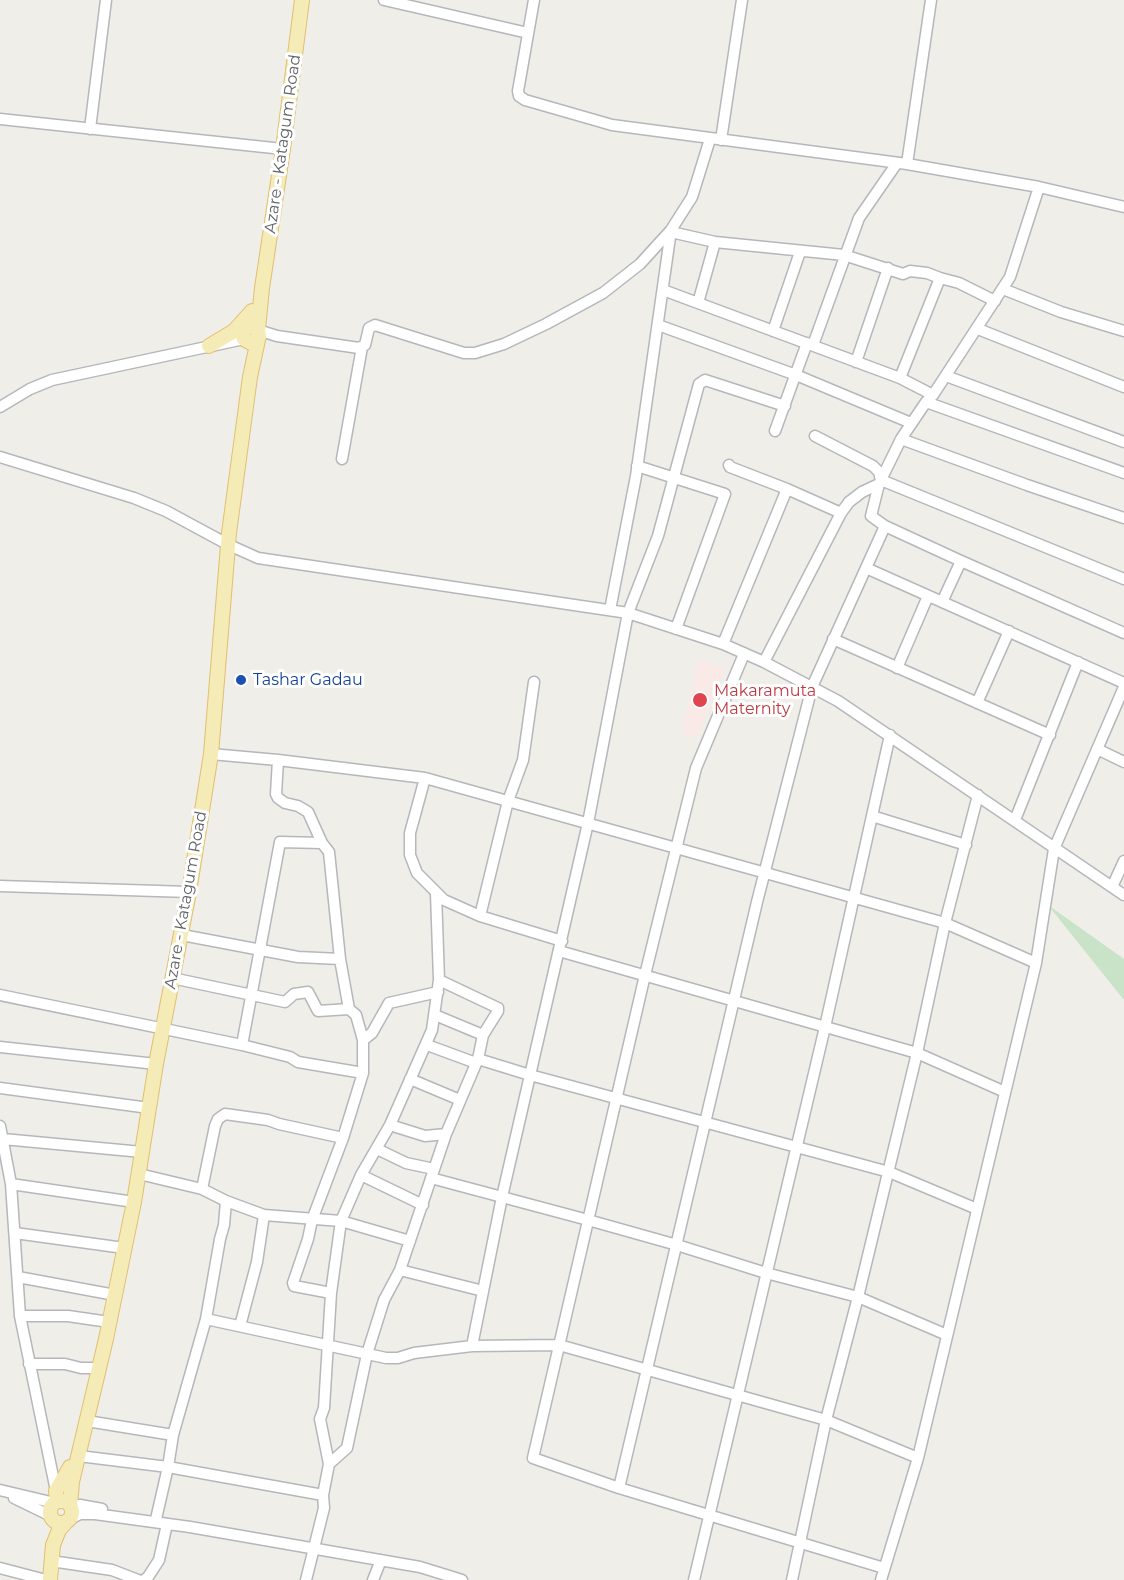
<!DOCTYPE html>
<html>
<head>
<meta charset="utf-8">
<style>
	body { margin:0 }
	canvas { display:block; background:#efeee8 }
</style>
</head>
<body>
<canvas width="1124" height="1580"></canvas>
<script>
const g = document.querySelector('canvas').getContext('2d');
g.lineJoin = 'round';
function paint(path, color) { g.fillStyle = color; g.fill(path, 'evenodd'); }
const toPath = rows => new Path2D(rows.map(r => 'M' + r).join(''));
function strokePath(path, color, width, dash) { g.strokeStyle = color; g.lineWidth = width; g.lineCap = dash ? 'butt' : 'round'; g.setLineDash(dash || []); g.stroke(path); }
function write(font, color, halo, rows, align = 'center') {
  g.font = font + ' Montserrat,sans-serif'; g.lineWidth = 6; g.setLineDash([]); g.textBaseline = 'middle'; g.strokeStyle = halo; g.fillStyle = color; for (const [text, x, y, turn = 0] of rows) {
    g.save(); g.translate(x, y); g.rotate((+turn || 0) * Math.PI / 180); g.textAlign = isNaN(turn) ? turn : align; if (halo) g.strokeText(text, 0, 0); g.fillText(text, 0, 0); g.restore();
  }
}
const medical = toPath([
	[698,659,725,668,697,737,682,733]
]);
const green = toPath([
	[1048,905,1124,959,1124,1000]
]);
const minor = toPath([
	[384,0,528,33],
	[534,0,518,91,519,96,525,100,612,125,907,164,1039,187,1124,207],
	[0,119,283,149],
	[90,129,106,0],
	[721,140,742,0],
	[907,164,931,0],
	[1039,187,1010,277,933,395,926,402,901,439,879,484,871,516,885,526,961,561,1124,633],
	[671,232,715,242,844,255,903,274,910,271,927,273,940,278,959,283,995,301],
	[1003,289,1061,312,1124,331],
	[663,290,900,378,933,395],
	[698,303,715,242],
	[658,325,796,375,911,423],
	[978,329,1124,387],
	[258,330,277,336,359,348,365,345,369,328,375,325,464,353,475,353,504,344,546,324,603,293,640,264,671,230],
	[773,331,800,252],
	[813,345,859,218,897,163],
	[856,362,888,268],
	[946,376,1124,442],
	[900,378,940,278],
	[926,402,1124,473],
	[0,407,30,389,52,380,244,339],
	[775,431,807,343],
	[815,436,873,466,879,472,881,480],
	[901,439,1027,485,1124,518],
	[0,457,134,498,166,511,229,545,258,558,628,613,723,644,764,662,838,701,1124,895],
	[342,459,362,347],
	[729,465,730,467,787,489,841,513],
	[637,466,725,494,676,629],
	[881,480,1124,579],
	[866,568,1124,683],
	[942,602,961,561],
	[610,610,636,476,671,230,692,197,710,139],
	[833,639,1050,735],
	[723,644,787,489],
	[744,654,696,768,645,975,533,1458,619,1488,884,1568],
	[764,662,841,513,849,502,862,492,879,484],
	[897,668,928,596],
	[977,703,1009,631],
	[1097,749,1124,762],
	[211,754,278,760,425,778,945,923,1036,963],
	[278,760,276,794,278,798,285,803,298,806,308,812,322,843,329,852,340,959,349,1009],
	[425,778,410,833,410,855,417,873,444,900,480,916,562,941],
	[872,816,966,845],
	[1015,820,1078,662],
	[0,886,189,892],
	[1112,887,1124,861],
	[480,916,508,801,523,760,534,682],
	[182,935,298,957,340,959],
	[559,951,917,1053,1005,1092],
	[172,978,285,1002,294,994,308,992,318,1011,349,1009,356,1015,363,1040,363,1073,343,1138,312,1220,308,1239,293,1283,294,1286,331,1293],
	[439,980,498,1008,498,1011,483,1035],
	[0,995,242,1045,290,1057,298,1062,363,1073],
	[363,1040,372,1033,389,1003,438,992],
	[242,1045,280,842,322,843],
	[427,1045,476,1063],
	[0,1047,156,1064],
	[478,1059,530,1075,889,1172,977,1209],
	[410,1079,460,1100],
	[0,1088,149,1108],
	[390,1125,425,1136,446,1134],
	[0,1126,11,1184,20,1316,56,1491],
	[3,1139,142,1152],
	[377,1149,406,1163,434,1169],
	[139,1174,202,1189,226,1201,264,1215,341,1221,410,1241],
	[361,1175,423,1205],
	[431,1178,588,1220,677,1245,766,1273,858,1297,947,1335],
	[11,1184,134,1202],
	[202,1189,215,1126,218,1119,225,1114,268,1120,279,1124,343,1138],
	[15,1233,124,1248],
	[400,1270,483,1291],
	[18,1277,115,1295],
	[20,1316,68,1316,109,1322],
	[206,1319,220,1239,224,1225,226,1201],
	[240,1326,257,1262,264,1215],
	[472,1346,559,1345,826,1420,918,1458],
	[29,1364,65,1364,81,1368,98,1368],
	[87,1421,173,1435],
	[79,1456,168,1467,323,1495],
	[329,1464,347,1448,367,1354,384,1300,400,1270,446,1134,478,1059,483,1035,435,1015],
	[619,1488,757,902,812,687,885,526],
	[0,1490,55,1503],
	[14,1498,51,1516],
	[71,1506,80,1505,102,1509],
	[70,1519,80,1514,95,1514,190,1527,420,1567,462,1580],
	[156,1519,168,1467,173,1435,206,1319,386,1358,398,1358,414,1353,472,1346,502,1197,588,823,628,613,658,536,699,384,705,380,785,406],
	[51,1561,112,1570,138,1580],
	[0,1568,46,1580],
	[144,1580,148,1577,159,1560,167,1524],
	[306,1580,324,1508,323,1495,329,1464,320,1419,324,1408,331,1293,341,1221,361,1175,390,1125,432,1030,439,980,436,893],
	[373,1580,381,1560],
	[694,1580,825,1027,890,735],
	[792,1580,826,1420,858,1297,917,1053,945,923,978,795],
	[881,1580,918,1458,1036,963,1054,849,1124,687]
]);
const major = toPath([
	[258,329,254,327,247,327,242,333,244,339,251,343,259,337,258,329,262,288,283,149,302,0],
	[209,346,234,331,252,311],
	'50 1512a11 11 0 1 1 22 0a11 11 0 1 1-22 0Z',
	[57,1501,56,1491,70,1467],
	[70,1505,72,1482,106,1339,134,1202,156,1064,189,892,211,754,229,533,250,377,258,340],
	[50,1580,53,1545,59,1530,67,1521]
]);
const markers = [
	[241,680,6,"#1a4fb4"],
	[700,700,8,"#e0444e"]
];
const streetNames = [
	["Azare - Katagum Road",283,144,-82],
	["Azare - Katagum Road",186,900,-80]
];
const transitNames = [
	["Tashar Gadau",253,680]
];
const healthNames = [
	["Makaramuta",714,691],
	["Maternity",714,709]
];
paint(medical, '#f9e9e7');
paint(green, '#c8e3c8');
strokePath(minor, '#b5b7bb', 13);
strokePath(major, '#e0c070', 16);
strokePath(minor, '#fff', 10);
strokePath(major, '#f5ebb7', 14);
for (const [x, y, r, color] of markers) { const dot = new Path2D(); dot.arc(x, y, r, 0, 2 * Math.PI); g.fillStyle = color; g.fill(dot); strokePath(dot, '#fff', 2); }
write('16px', '#5f6266', '#fff', streetNames);
write('16px', '#164399', '#fff', transitNames, 'left');
write('16px', '#be3a42', '#fff', healthNames, 'left');
</script>
</body>
</html>
